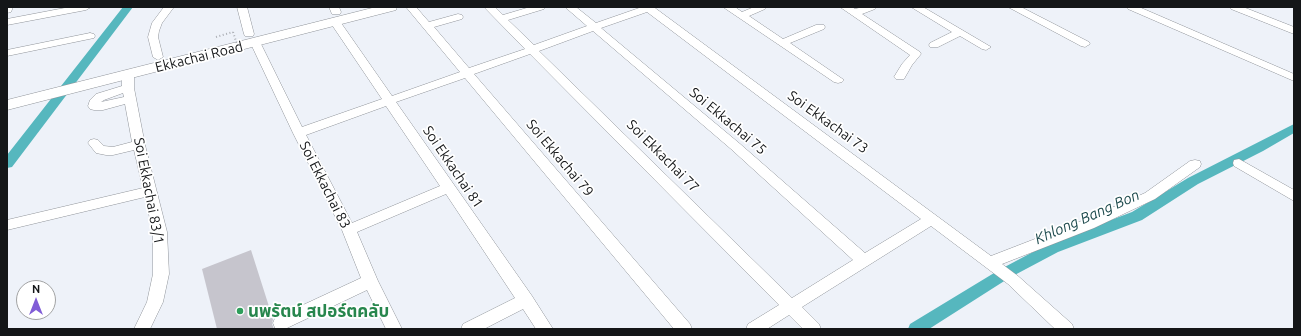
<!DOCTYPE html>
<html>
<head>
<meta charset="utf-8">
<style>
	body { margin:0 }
	#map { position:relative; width:1301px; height:336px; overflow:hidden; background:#eef2f9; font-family:Ubuntu,sans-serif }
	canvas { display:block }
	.frame { position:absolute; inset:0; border:8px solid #141618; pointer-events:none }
	.north { position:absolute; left:16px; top:280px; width:40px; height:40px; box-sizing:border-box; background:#fff; border:1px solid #a1a2a3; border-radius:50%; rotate:0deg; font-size:11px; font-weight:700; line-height:16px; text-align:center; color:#141618 }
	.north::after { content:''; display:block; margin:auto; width:14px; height:18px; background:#815dd7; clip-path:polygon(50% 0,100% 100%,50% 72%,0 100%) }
</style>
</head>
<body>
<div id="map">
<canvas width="1301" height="336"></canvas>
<div class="frame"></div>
<div class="north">N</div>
</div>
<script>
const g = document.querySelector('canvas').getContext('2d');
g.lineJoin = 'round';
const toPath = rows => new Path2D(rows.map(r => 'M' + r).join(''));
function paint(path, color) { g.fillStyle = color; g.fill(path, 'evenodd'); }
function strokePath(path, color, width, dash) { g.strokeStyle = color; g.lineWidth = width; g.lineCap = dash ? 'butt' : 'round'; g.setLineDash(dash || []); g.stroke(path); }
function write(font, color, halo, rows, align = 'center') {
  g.font = font + ' Ubuntu,"Noto Sans Thai",sans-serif'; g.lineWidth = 3.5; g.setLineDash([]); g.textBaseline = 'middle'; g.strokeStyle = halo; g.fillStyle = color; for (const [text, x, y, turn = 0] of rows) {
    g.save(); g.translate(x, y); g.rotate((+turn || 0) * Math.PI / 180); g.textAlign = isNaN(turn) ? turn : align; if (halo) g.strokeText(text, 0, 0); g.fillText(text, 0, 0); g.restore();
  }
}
const canal = toPath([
	[123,7,133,7,12,167,7,168,7,155,123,7],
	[1294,124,1294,133,1263,151,1198,184,1142,220,1058,252,1009,278,929,329,908,329,910,324,999,270,1048,244,1132,212,1188,178,1294,124]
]);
const building = toPath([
	[251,250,273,319,272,324,274,329,217,329,202,269]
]);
const path = toPath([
	[216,37,233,32]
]);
const minor = toPath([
	[7,7,13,7,11,12,7,13,7,7],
	[70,7,91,7,86,10,7,25,7,19,70,7],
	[164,7,174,7,162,23,159,31,158,37,163,57,158,60,153,57,148,37,152,23,164,7],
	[237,7,247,7,254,34,253,36,245,36,244,34,237,7],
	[329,7,339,7,341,12,340,14,332,14,329,7],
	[406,7,416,7,429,22,458,14,462,15,463,17,462,19,434,27,469,68,525,49,484,7,495,7,503,15,530,7,546,7,544,9,508,20,534,45,587,26,565,7,576,7,596,23,642,7,656,7,655,8,991,256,1084,220,1145,193,1190,161,1195,160,1200,161,1201,164,1200,167,1155,199,1094,228,1002,264,1018,276,1072,324,1074,329,1055,329,1008,284,931,226,802,307,819,324,821,329,803,329,789,315,767,329,746,329,748,324,779,305,530,54,474,74,690,324,692,329,674,329,465,78,396,102,532,296,553,329,536,329,523,309,484,329,461,329,463,324,515,298,446,194,357,232,378,281,402,329,386,329,367,290,287,328,283,329,275,328,273,323,275,318,361,278,342,230,293,133,250,42,255,39,260,42,302,127,382,99,330,22,331,20,339,20,392,96,460,72,406,7],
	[647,12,921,219,865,253,739,143,601,28,647,12],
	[593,31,731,149,853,260,792,298,539,51,593,31],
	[386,106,440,186,352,223,306,135,386,106],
	[723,7,735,7,742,12,754,7,767,7,765,9,749,16,783,39,816,25,824,25,825,27,824,29,790,43,844,80,842,82,838,83,834,82,723,7],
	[840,7,852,7,855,9,863,7,877,7,875,9,862,14,920,52,921,54,912,65,904,79,896,79,894,77,902,64,910,55,840,7],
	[911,7,923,7,991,47,986,50,982,49,960,36,938,47,930,47,929,45,930,43,952,32,911,7],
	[1008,7,1021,7,1089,42,1090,44,1085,47,1081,46,1008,7],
	[1126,7,1139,7,1294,74,1294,81,1128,9,1126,7],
	[1229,7,1243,7,1294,27,1294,34,1231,9,1229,7],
	[90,33,94,34,95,36,94,38,7,56,7,50,90,33],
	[128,72,134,75,134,88,145,145,167,232,169,274,163,302,150,329,134,329,147,302,153,274,153,232,145,197,7,230,7,220,143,188,134,150,113,155,106,155,96,153,88,143,90,140,94,139,98,140,104,146,113,147,132,142,125,104,103,110,94,110,90,109,88,106,90,100,96,94,122,86,122,75,128,72],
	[123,93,124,97,101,102,104,100,123,93],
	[1239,159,1294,190,1294,201,1234,166,1233,163,1234,160,1239,159]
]);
const major = toPath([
	[376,7,397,7,396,10,7,110,7,100,376,7]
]);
const pathBridge = toPath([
	[233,32,240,54]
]);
const markers = [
	[240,311,4,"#2e9e5b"]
];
const streetNames = [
	["Ekkachai Road",199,57,-14],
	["Soi Ekkachai 75",728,121,40],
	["Soi Ekkachai 73",828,122,36],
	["Soi Ekkachai 77",663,156,45],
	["Soi Ekkachai 79",560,158,50],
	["Soi Ekkachai 81",453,167,56],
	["Soi Ekkachai 83",325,185,63],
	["Soi Ekkachai 83/1",149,191,79]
];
const waterNames = [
	["Khlong Bang Bon",1087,217,-24]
];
const nearLeisurenames = [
	["นพรัตน์ สปอร์ตคลับ",248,311]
];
paint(canal, '#56b7be');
paint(building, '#c6c5cd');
strokePath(minor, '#90949a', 1);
strokePath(major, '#90949a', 1);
strokePath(path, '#abaeb4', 2, [1, 2.5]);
paint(minor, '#fff');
paint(major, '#fff');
strokePath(pathBridge, '#abaeb4', 2, [1, 2.5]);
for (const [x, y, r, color] of markers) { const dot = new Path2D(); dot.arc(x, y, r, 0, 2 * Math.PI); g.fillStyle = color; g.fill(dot); strokePath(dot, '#fff', 1.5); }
write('14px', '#141618', '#fff', streetNames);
write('italic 15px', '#1d4a4d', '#fff', waterNames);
write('bold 17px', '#27864d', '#fff', nearLeisurenames, 'left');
</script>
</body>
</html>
